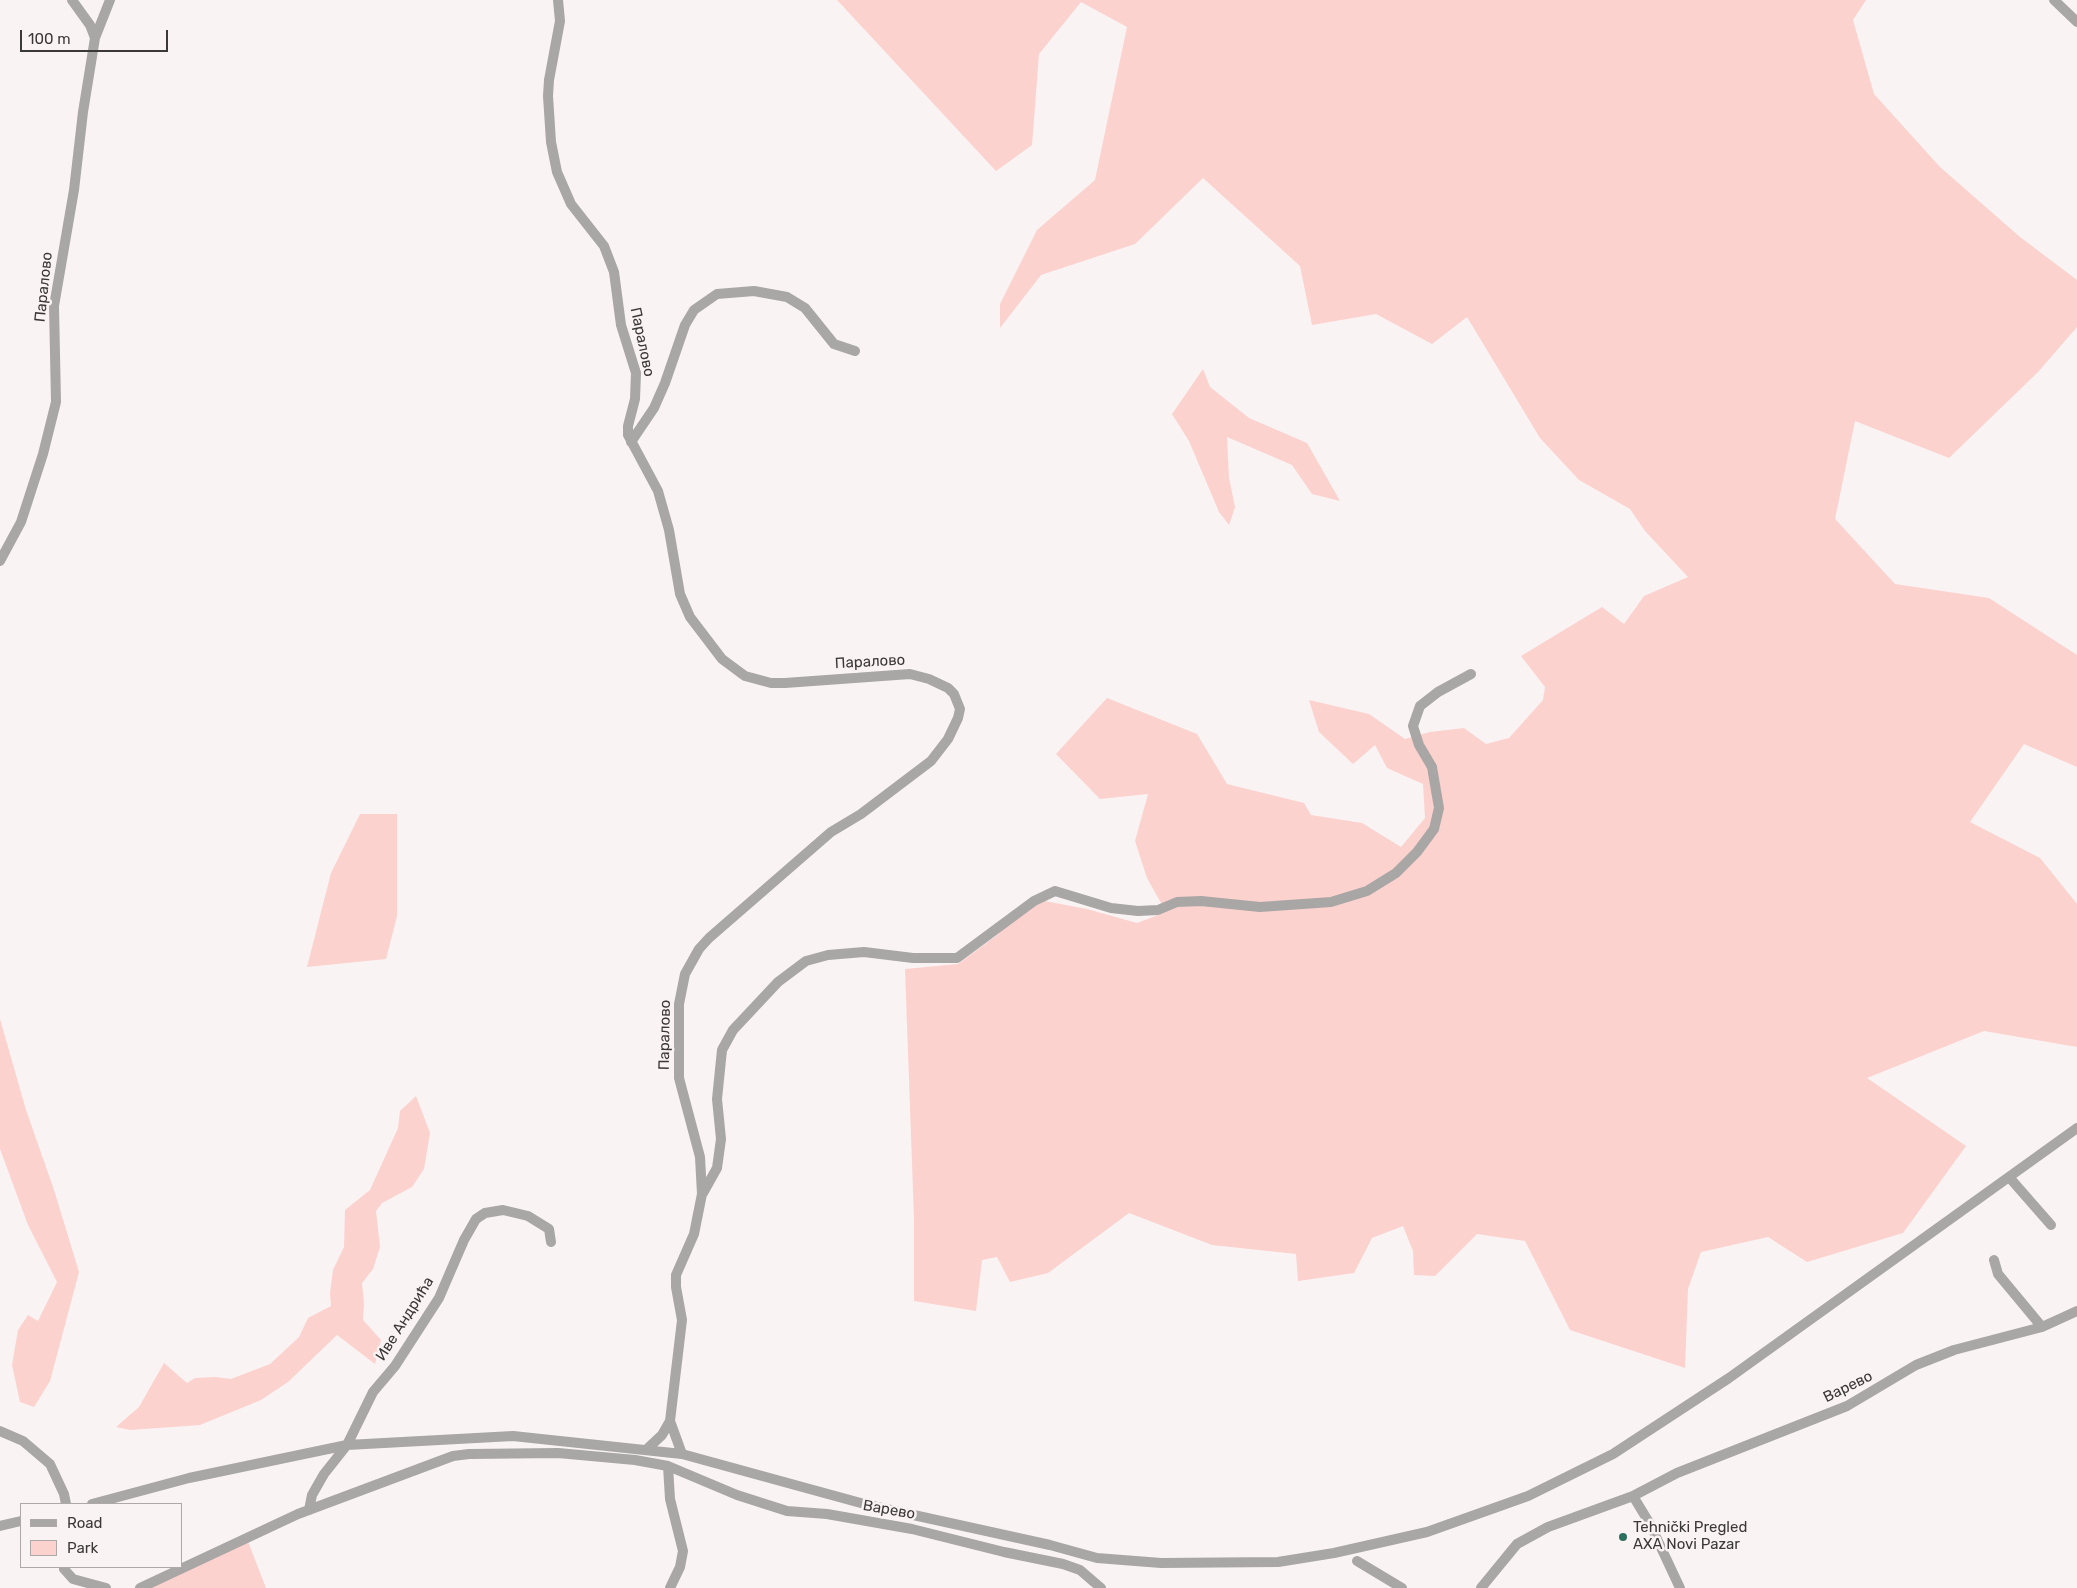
<!DOCTYPE html>
<html>
<head>
<meta charset="utf-8">
<style>
	body { margin:0 }
	#map { position:relative; width:2077px; height:1588px; overflow:hidden; background:#faf3f3; font-family:Rubik,sans-serif }
	canvas { display:block }
	.legend { position:absolute; left:20px; top:1503px; width:162px; height:65px; box-sizing:border-box; background:#faf3f3; border:1px solid #aea9a8; margin:0; padding:6px 9px; list-style:none; font-size:15px; color:#3b3938 }
	.legend li { display:flex; align-items:center; gap:10px; height:25px }
	.legend b { width:25px; border:1px solid #aea9a8 }
	.scale { position:absolute; left:20px; top:30px; width:148px; height:22px; box-sizing:border-box; border:2px solid #3b3938; border-top:0; padding-left:6px; font-size:15px; line-height:18px; white-space:nowrap; color:#3b3938; -webkit-text-stroke:4px #faf3f3; paint-order:stroke }
</style>
</head>
<body>
<div id="map">
<canvas width="2077" height="1588"></canvas>
<ul class="legend">
<li><b style="height:6px;background:#a9a6a6"></b>Road</li>
<li><b style="height:14px;background:#fcd2ce"></b>Park</li>
</ul>
<div class="scale">100 m</div>
</div>
<script>
const g = document.querySelector('canvas').getContext('2d');
g.lineJoin = 'round';
function paint(path, color) { g.fillStyle = color; g.fill(path, 'evenodd'); }
const toPath = rows => new Path2D(rows.map(r => 'M' + r).join(''));
function strokePath(path, color, width, dash) { g.strokeStyle = color; g.lineWidth = width; g.lineCap = dash ? 'butt' : 'round'; g.setLineDash(dash || []); g.stroke(path); }
function write(font, color, halo, rows, align = 'center') {
  g.font = font + ' Rubik,sans-serif'; g.lineWidth = 5; g.setLineDash([]); g.textBaseline = 'middle'; g.strokeStyle = halo; g.fillStyle = color; for (const [text, x, y, turn = 0] of rows) {
    g.save(); g.translate(x, y); g.rotate((+turn || 0) * Math.PI / 180); g.textAlign = isNaN(turn) ? turn : align; if (halo) g.strokeText(text, 0, 0); g.fillText(text, 0, 0); g.restore();
  }
}
const green = toPath([
	[837,0,1866,0,1853,20,1874,94,1940,167,2020,237,2077,280,2077,327,2038,372,1949,458,1855,421,1835,519,1895,584,1989,598,2077,655,2077,767,2024,744,1970,822,2040,858,2077,904,2077,1047,1984,1031,1867,1078,1966,1146,1903,1233,1807,1262,1768,1237,1701,1252,1688,1289,1685,1368,1570,1330,1525,1241,1477,1234,1435,1276,1414,1275,1413,1251,1403,1226,1372,1238,1354,1273,1298,1281,1296,1254,1212,1245,1129,1213,1048,1273,1010,1282,997,1257,982,1260,976,1311,914,1301,914,1219,905,969,958,964,996,936,1034,899,1087,909,1137,923,1166,912,1147,878,1135,841,1148,794,1100,799,1056,754,1107,698,1197,734,1227,784,1304,803,1311,815,1362,823,1401,847,1425,818,1423,784,1387,768,1375,745,1353,764,1319,732,1309,700,1369,714,1405,739,1430,732,1464,728,1486,744,1509,738,1543,700,1545,687,1521,656,1602,607,1624,624,1644,596,1688,577,1645,531,1630,509,1579,480,1540,438,1467,317,1432,344,1376,314,1312,325,1300,266,1203,178,1135,244,1041,275,1000,328,1000,304,1037,230,1095,180,1127,27,1081,2,1039,54,1032,145,996,171],
	[1203,369,1210,387,1249,418,1307,443,1340,501,1312,494,1292,465,1227,437,1229,478,1235,507,1229,525,1219,512,1189,441,1172,414],
	[360,814,397,814,397,916,386,959,307,967,331,873],
	[0,1019,26,1110,54,1190,79,1272,50,1381,34,1407,20,1402,12,1365,18,1330,28,1315,38,1321,57,1282,28,1225,0,1149],
	[416,1096,430,1133,424,1169,412,1187,382,1203,376,1211,380,1247,373,1269,362,1283,364,1304,363,1320,381,1340,375,1364,337,1335,288,1382,261,1400,200,1425,130,1430,116,1427,139,1407,164,1363,187,1383,195,1378,216,1377,231,1379,270,1364,299,1337,308,1318,331,1306,330,1293,333,1270,344,1247,345,1210,370,1190,398,1128,400,1111],
	[247,1539,266,1588,140,1588]
]);
const street = toPath([
	[558,0,560,21,549,80,548,96,551,142,557,172,571,204,604,246,614,272,621,325,636,373,635,399,628,426,628,435,658,491,669,530,680,594,690,617,722,659,745,676,771,683,785,683,910,674,929,679,948,688,954,694,960,709,958,718,948,739,931,761,861,814,831,832,709,938,699,949,685,974,679,1004,679,1078,700,1157,702,1194,694,1234,676,1275,676,1287,682,1320,670,1421,662,1435,646,1450],
	[2054,0,2077,22],
	[95,38,110,0],
	[631,442,654,408,665,383,685,325,694,310,717,294,754,291,787,297,805,308,834,344,855,351],
	[0,561,21,522,43,454,56,402,54,306,74,190,83,112,95,38,90,25,72,0],
	[2009,1177,2051,1225],
	[703,1193,717,1168,721,1139,717,1099,722,1050,733,1030,778,982,806,961,828,955,864,952,913,958,957,958,1034,901,1055,891,1111,908,1138,911,1158,910,1177,902,1201,901,1260,907,1331,902,1367,891,1396,873,1417,852,1434,829,1439,808,1432,767,1419,745,1413,726,1420,706,1438,692,1471,674],
	[1994,1260,1998,1274,2042,1327],
	[670,1421,682,1454],
	[0,1431,23,1441,50,1464,64,1494,66,1504],
	[668,1466,670,1499,683,1551,680,1567,670,1588],
	[1633,1496,1650,1524,1680,1588],
	[92,1504,189,1478,347,1445,513,1436,682,1454,868,1505,1050,1545,1097,1558,1161,1563,1278,1562,1334,1553,1427,1532,1528,1496,1613,1454,1729,1378,2077,1128],
	[309,1510,312,1495,324,1474,347,1445,373,1392,395,1366,439,1298,464,1240,476,1219,485,1213,503,1210,528,1216,549,1229,551,1242],
	[0,1526,21,1521],
	[1357,1561,1402,1588],
	[65,1567,64,1569,73,1579,106,1588],
	[140,1588,298,1514,453,1456,469,1454,558,1453,635,1460,668,1466,737,1495,787,1511,827,1514,912,1529,1004,1552,1063,1564,1080,1570,1101,1588],
	[1481,1588,1517,1544,1548,1527,1633,1496,1677,1473,1847,1406,1916,1365,1954,1350,2042,1327,2077,1311]
]);
const markers = [
	[1623,1537,5,"#2e7060"]
];
const streetNames = [
	["Паралово",44,287,-84],
	["Паралово",642,342,78],
	["Паралово",870,662,-3],
	["Паралово",665,1035,-89],
	["Иве Андрића",405,1319,-58],
	["Варево",1848,1387,-26],
	["Варево",889,1510,10]
];
const poiNames = [
	["Tehnički Pregled",1633,1528],
	["AXA Novi Pazar",1633,1545]
];
paint(green, '#fcd2ce');
strokePath(street, '#a9a6a6', 10);
for (const [x, y, r, color] of markers) { const dot = new Path2D(); dot.arc(x, y, r, 0, 2 * Math.PI); g.fillStyle = color; g.fill(dot); strokePath(dot, '#faf3f3', 2); }
write('15px', '#3b3938', '#faf3f3', streetNames);
write('15px', '#3b3938', '#faf3f3', poiNames, 'left');
</script>
</body>
</html>
